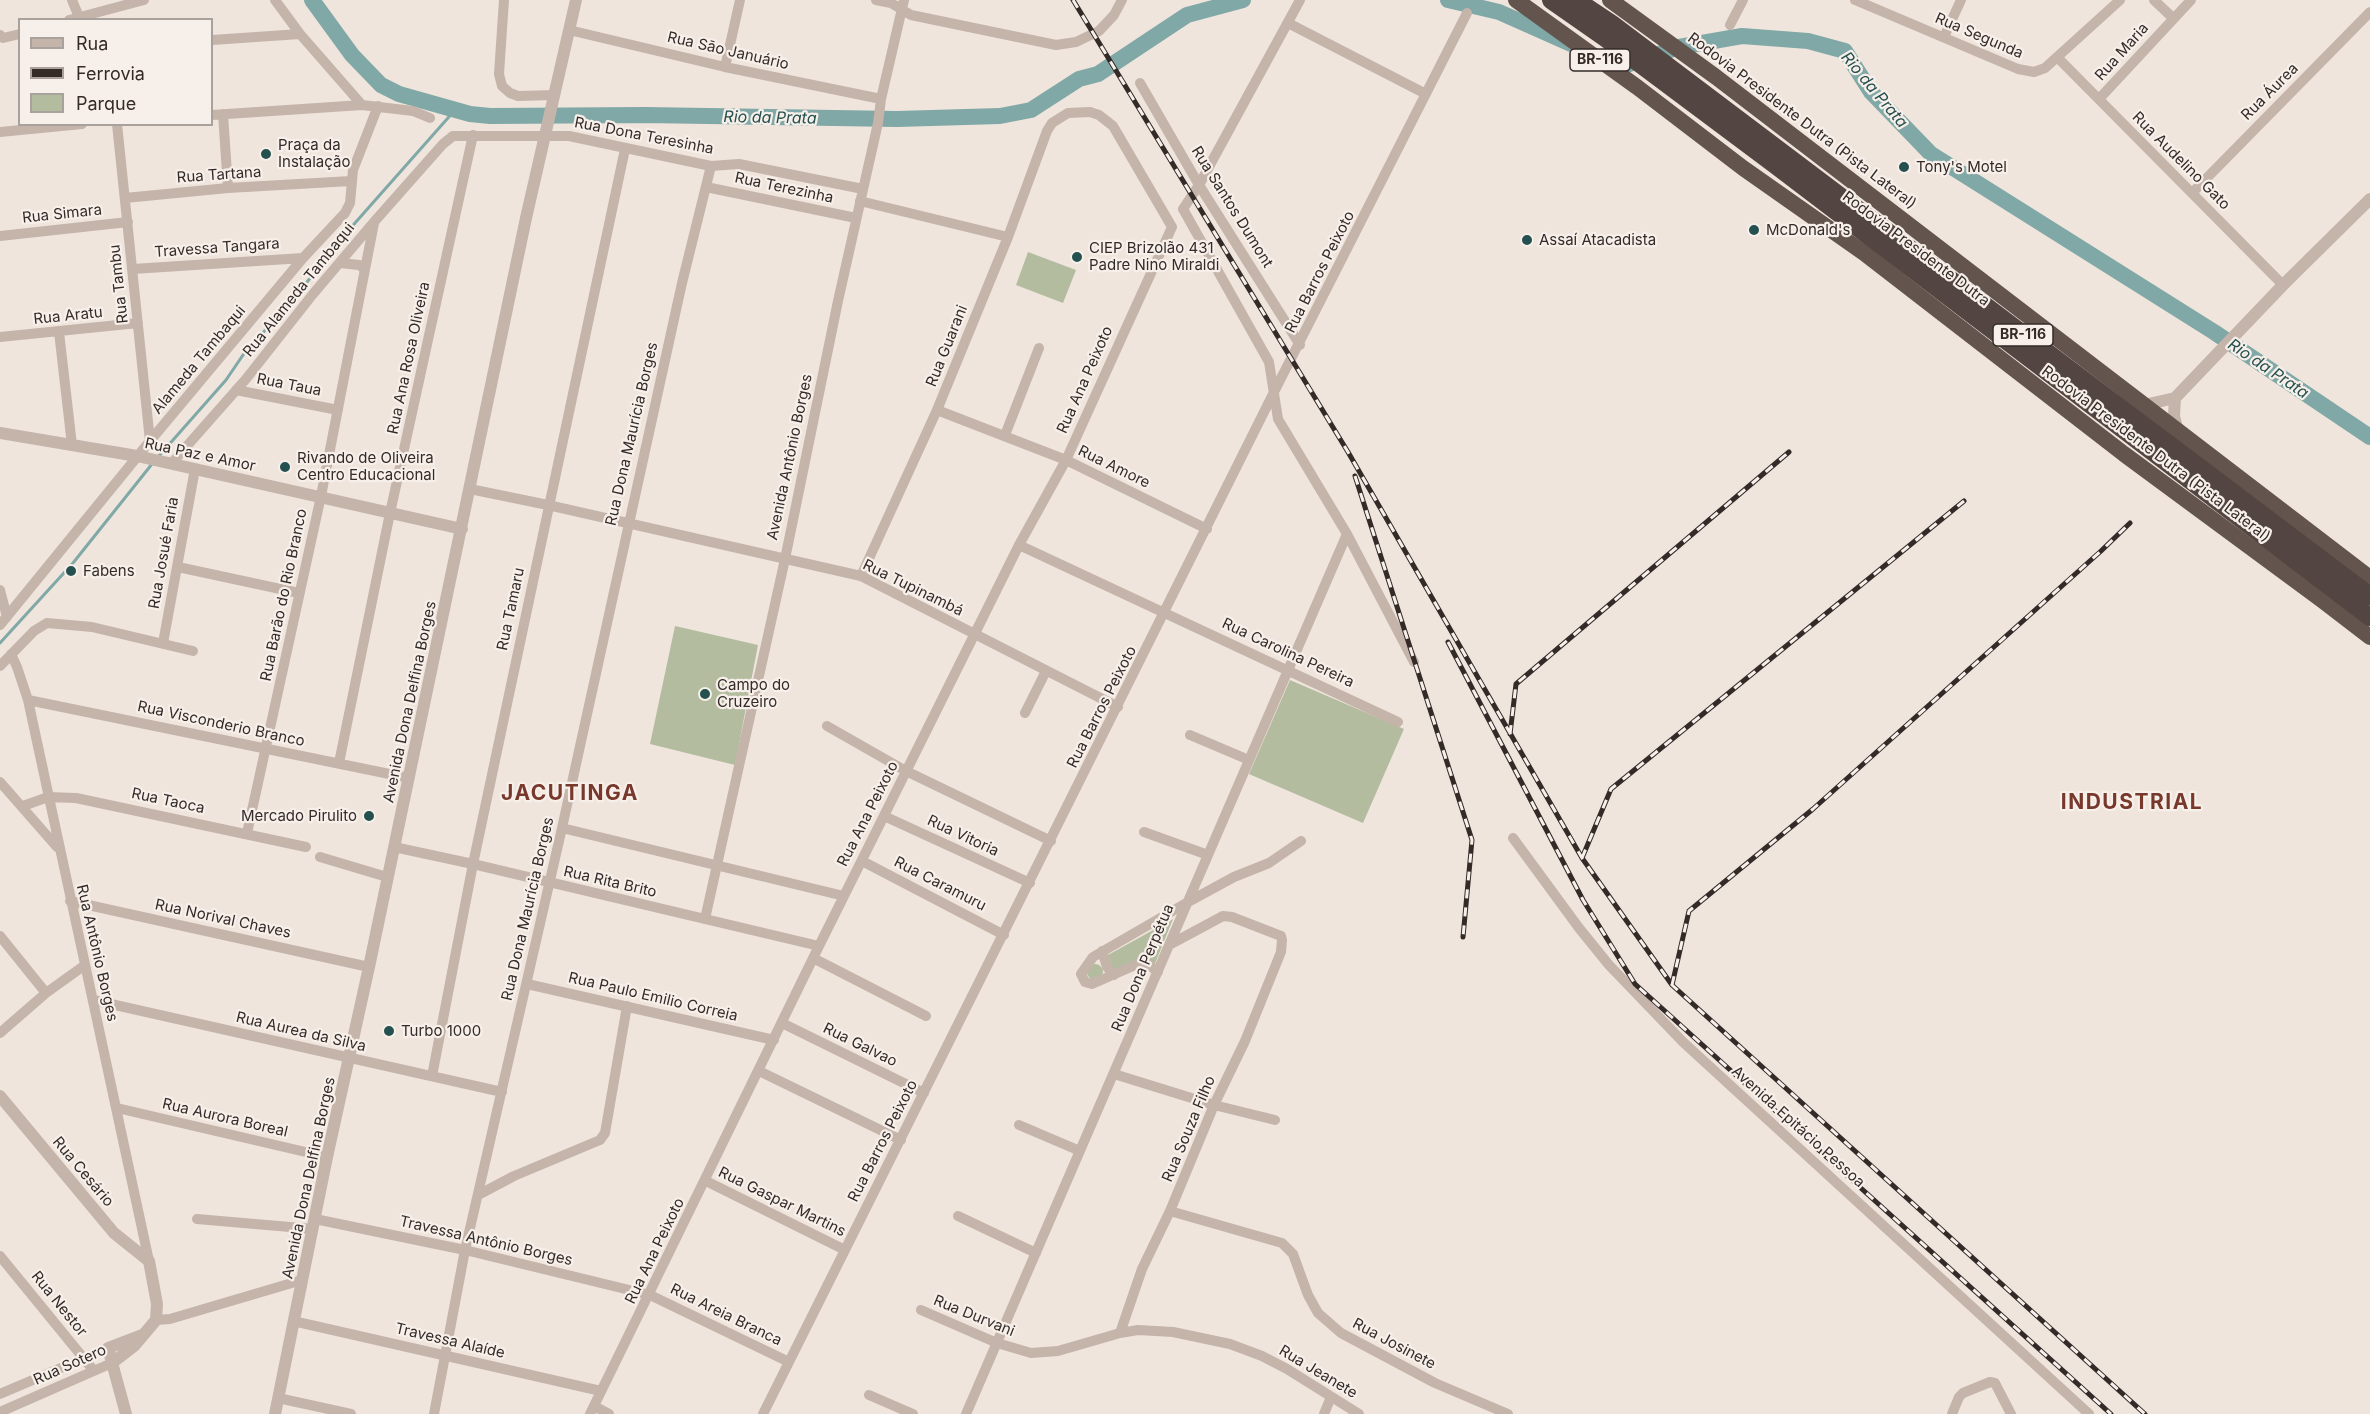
<!DOCTYPE html>
<html>
<head>
<meta charset="utf-8">
<style>
	body { margin:0 }
	#map { position:relative; width:2370px; height:1414px; overflow:hidden; background:#efe5dd; font-family:Inter,sans-serif }
	canvas { display:block }
	.legend { position:absolute; left:18px; top:18px; width:195px; height:108px; box-sizing:border-box; background:#f7efe9; border:2px solid #a9a19c; margin:0; padding:8px 10px; list-style:none; font-size:18px; color:#342b29 }
	.legend li { display:flex; align-items:center; gap:12px; height:30px }
	.legend b { width:30px; border:2px solid #a9a19c }
</style>
</head>
<body>
<div id="map">
<canvas width="2370" height="1414"></canvas>
<ul class="legend">
<li><b style="height:8px;background:#c5b4aa"></b>Rua</li>
<li><b style="height:8px;background:#342b29"></b>Ferrovia</li>
<li><b style="height:16px;background:#b4bc9f"></b>Parque</li>
</ul>
</div>
<script>
const g = document.querySelector('canvas').getContext('2d');
g.lineJoin = 'round';
function paint(path, color) { g.fillStyle = color; g.fill(path, 'evenodd'); }
const toPath = rows => new Path2D(rows.map(r => 'M' + r).join(''));
function strokePath(path, color, width, dash) { g.strokeStyle = color; g.lineWidth = width; g.lineCap = dash ? 'butt' : 'round'; g.setLineDash(dash || []); g.stroke(path); }
function write(font, color, halo, rows, align = 'center') {
  g.font = font + ' Inter,sans-serif'; g.lineWidth = 4.5; g.setLineDash([]); g.textBaseline = 'middle'; g.strokeStyle = halo; g.fillStyle = color; for (const [text, x, y, turn = 0] of rows) {
    g.save(); g.translate(x, y); g.rotate((+turn || 0) * Math.PI / 180); g.textAlign = isNaN(turn) ? turn : align; if (halo) g.strokeText(text, 0, 0); g.fillText(text, 0, 0); g.restore();
  }
}
const green = toPath([
	[1028,252,1076,270,1063,303,1016,285],
	[675,626,758,645,735,765,650,744],
	[1290,680,1404,729,1363,823,1249,774],
	[1173,919,1154,966,1113,970,1108,955],
	'1087 972a8 8 0 1 1 16 0a8 8 0 1 1-16 0Z'
]);
const stream = toPath([
	[158,457,226,380,243,355,294,298,355,223,455,110],
	[0,643,73,563,152,464]
]);
const river = toPath([
	[312,0,352,55,381,85,399,94,470,114,490,116,645,115,897,119,1000,116,1031,110,1079,79,1098,74,1187,15,1243,0],
	[1448,0,1499,12,1571,44],
	[1603,59,1621,67,1679,47,1742,36,1808,41,1845,51,1871,92,1931,154,2214,332,2370,437]
]);
const minor = toPath([
	[72,0,79,17],
	[275,0,300,34,362,105],
	[504,0,499,74,502,86,510,93,518,96,555,95],
	[876,0,891,3,911,15,1056,45,1076,42,1099,31,1114,15,1122,0],
	[1300,0,1199,185,1183,209,1269,362,1278,419,1347,534,1414,662],
	[1855,0,2018,69,2034,72,2045,68,2120,0],
	[2154,0,2173,18],
	[69,20,144,0],
	[1288,23,1426,94],
	[1730,25,1743,0],
	[569,30,725,67,881,99],
	[0,35,3,38,20,34],
	[1944,37,1961,0],
	[212,40,300,34],
	[2057,57,2283,285],
	[725,67,740,0],
	[1140,83,1199,185,1300,345],
	[2099,99,2191,0],
	[223,114,228,188],
	[212,115,362,105,413,111,430,118],
	[117,124,150,441],
	[0,132,82,124],
	[706,187,856,218],
	[2192,193,2370,12],
	[125,198,228,188,351,181],
	[860,201,1008,237],
	[0,236,128,222],
	[340,263,359,265,365,269],
	[133,269,303,258],
	[59,332,72,445],
	[0,337,138,323],
	[236,390,338,410],
	[937,410,1066,460,1207,529],
	[1005,435,1039,348],
	[171,464,246,379,313,294,374,222,443,144,453,136,569,136,711,166,739,164,863,189],
	[470,489,548,505,861,576,1118,707],
	[1019,545,1398,722],
	[178,567,299,593],
	[0,590,7,617],
	[0,625,150,441,303,258,345,213,350,203,353,170,378,106],
	[163,643,195,469],
	[11,654,17,667,28,700,149,1261],
	[0,666,34,631,47,623,92,627,193,651],
	[28,700,409,778],
	[1025,713,1046,671],
	[827,726,906,771,1051,841],
	[1190,735,1249,760],
	[339,763,390,513,473,135],
	[0,782,57,847],
	[23,806,48,797,76,798,306,847],
	[884,816,1030,883],
	[562,828,844,896],
	[1144,832,1208,855],
	[247,833,321,496,374,223],
	[1513,838,1579,928,1609,965,1683,1042,2089,1414],
	[394,847,473,864,819,946],
	[320,857,387,877],
	[862,861,1004,935],
	[70,901,369,967],
	[705,919,785,559,838,301,878,123,881,99,904,0],
	[0,936,46,993],
	[1102,951,1107,967,1114,975],
	[813,958,926,1016],
	[1158,972,1149,965,1140,963,1092,984,1085,982,1081,974,1093,957,1188,902,1234,877,1269,863,1301,841],
	[527,984,774,1040],
	[93,1000,502,1092],
	[782,1023,924,1093],
	[0,1033,46,993,85,965],
	[759,1071,901,1140],
	[1114,1074,1214,1105,1275,1120],
	[432,1076,473,864,625,149],
	[117,1108,327,1157],
	[1019,1125,1080,1151],
	[706,1181,845,1250],
	[480,1194,514,1176,600,1140,605,1133,627,1006],
	[1170,1211,1282,1243,1293,1254,1308,1295,1318,1313,1341,1333,1435,1383,1508,1414],
	[958,1216,1036,1253],
	[197,1219,313,1229],
	[315,1219,465,1250,650,1295,789,1362],
	[0,1256,94,1371],
	[921,1310,997,1343,1031,1353,1058,1351,1120,1333,1138,1330,1173,1332,1230,1344,1262,1356,1287,1369,1359,1414],
	[156,1320,170,1319,302,1280],
	[293,1321,601,1391],
	[1120,1333,1142,1269,1170,1211,1214,1105,1245,1041,1281,952,1282,940,1281,936,1232,917,1223,916,1169,945],
	[0,1394,108,1348],
	[869,1395,913,1414],
	[278,1398,351,1414],
	[594,1406,609,1414],
	[0,1412,112,1363],
	[434,1414,465,1250,562,828,682,283,711,166],
	[590,1414,819,946,1019,545,1066,460,1172,227,1113,126,1099,115,1090,112,1068,113,1052,123,1047,131,1008,237,937,410,861,576],
	[763,1414,1274,392,1467,13],
	[966,1414,1347,534],
	[1324,1414,1331,1397],
	[1952,1414,1959,1397,1963,1393,1990,1382,1995,1383,2011,1414]
]);
const tertiary = toPath([
	[2175,398,2174,416,2178,432],
	[2144,405,2175,398,2283,285,2370,199],
	[0,433,137,456,462,529],
	[0,1096,114,1233,149,1261,157,1304,156,1320,134,1346,112,1363],
	[126,1414,108,1348,142,1335],
	[275,1414,327,1157,369,967,526,218,576,0]
]);
const trunk = toPath([
	[1516,0,1637,87,1743,168,1864,253,2124,454,2322,600,2370,637],
	[1610,0,1716,77,2370,578]
]);
const motorway = toPath([
	[1551,0,1604,37,1774,164,2370,617],
	[1576,0,1612,24,2370,596]
]);
const rail = toPath([
	[1073,0,1348,452,1582,858,1672,985,2145,1414],
	[1355,476,1472,840,1463,937],
	[1448,642,1583,900,1635,984,2111,1414],
	[1510,734,1516,684,1789,452],
	[1582,858,1611,789,1964,501],
	[1672,985,1689,911,1813,809,2101,551,2130,523]
]);
const markers = [
	[266,154,6,"#24504f"],
	[1904,167,6,"#24504f"],
	[1754,230,6,"#24504f"],
	[1527,240,6,"#24504f"],
	[1077,257,6,"#24504f"],
	[285,467,6,"#24504f"],
	[71,571,6,"#24504f"],
	[705,694,6,"#24504f"],
	[369,816,6,"#24504f"],
	[389,1031,6,"#24504f"]
];
const shields = [
	[1600,60,60],
	[2023,335,60]
];
const shieldNames = [
	["BR-116",1600,60],
	["BR-116",2023,335]
];
const streetNames = [
	["Rua Segunda",1979,36,23],
	["Rua Sāo Januário",728,51,13],
	["Rua Maria",2122,52,-48],
	["Rua Áurea",2270,92,-45],
	["Rodovia Presidente Dutra (Pista Lateral)",1802,121,37],
	["Rua Dona Teresinha",644,136,11],
	["Rua Audelino Gato",2181,161,45],
	["Rua Tartana",219,175,-4],
	["Rua Terezinha",784,188,12],
	["Rua Santos Dumont",1232,207,58],
	["Rua Simara",62,214,-6],
	["Travessa Tangara",217,248,-4],
	["Rodovia Presidente Dutra",1916,249,37],
	["Rua Barros Peixoto",1320,272,-63],
	["Rua Tambu",119,284,-96],
	["Rua Alameda Tambaqui",299,290,-51],
	["Rua Aratu",68,316,-6],
	["Rua Guarani",947,346,-68],
	["Rua Ana Rosa Oliveira",409,358,-78],
	["Alameda Tambaqui",199,360,-50],
	["Rua Ana Peixoto",1085,380,-66],
	["Rua Taua",289,385,11],
	["Rua Dona Maurícia Borges",632,434,-77],
	["Rodovia Presidente Dutra (Pista Lateral)",2156,454,37],
	["Rua Paz e Amor",200,455,12],
	["Avenida Antônio Borges",790,457,-78],
	["Rua Amore",1114,467,26],
	["Rua Josué Faria",164,553,-80],
	["Rua Tupinambá",913,588,26],
	["Rua Barão do Rio Branco",284,595,-78],
	["Rua Tamaru",511,609,-78],
	["Rua Carolina Pereira",1288,653,25],
	["Avenida Dona Delfina Borges",410,702,-78],
	["Rua Barros Peixoto",1102,707,-63],
	["Rua Visconderio Branco",221,724,12],
	["Rua Taoca",168,801,12],
	["Rua Ana Peixoto",868,814,-63],
	["Rua Vitoria",963,836,25],
	["Rua Rita Brito",610,882,13],
	["Rua Caramuru",940,884,27],
	["Rua Dona Maurícia Borges",528,909,-77],
	["Rua Norival Chaves",223,919,12],
	["Rua Antônio Borges",97,953,77],
	["Rua Dona Perpétua",1143,968,-67],
	["Rua Paulo Emilio Correia",653,997,13],
	["Rua Aurea da Silva",301,1032,13],
	["Rua Galvao",860,1045,26],
	["Rua Aurora Boreal",225,1118,13],
	["Avenida Epitácio Pessoa",1798,1127,42],
	["Rua Souza Filho",1189,1129,-67],
	["Rua Barros Peixoto",883,1141,-63],
	["Rua Cesário",83,1172,50],
	["Avenida Dona Delfina Borges",309,1178,-78],
	["Rua Gaspar Martins",782,1202,26],
	["Travessa Antônio Borges",486,1241,13],
	["Rua Ana Peixoto",655,1251,-64],
	["Rua Nestor",59,1304,51],
	["Rua Areia Branca",726,1315,26],
	["Rua Durvani",974,1316,22],
	["Travessa Alaíde",450,1341,13],
	["Rua Josinete",1394,1344,28],
	["Rua Sotero",70,1365,-24],
	["Rua Jeanete",1318,1372,31]
];
const poiNames = [
	["Praça da",278,145],
	["Instalação",278,162],
	["Tony's Motel",1916,167],
	["McDonald's",1766,230],
	["Assaí Atacadista",1539,240],
	["CIEP Brizolão 431",1089,248],
	["Padre Nino Miraldi",1089,265],
	["Rivando de Oliveira",297,458],
	["Centro Educacional",297,475],
	["Fabens",83,571],
	["Campo do",717,685],
	["Cruzeiro",717,702],
	["Mercado Pirulito",357,816,"right"],
	["Turbo 1000",401,1031]
];
const waterNames = [
	["Rio da Prata",1874,90,50],
	["Rio da Prata",770,118,1],
	["Rio da Prata",2268,369,34]
];
const districtNames = [
	["JACUTINGA",570,794],
	["INDUSTRIAL",2132,803]
];
paint(green, '#b4bc9f');
strokePath(stream, '#80a8a6', 3);
strokePath(river, '#80a8a6', 16);
strokePath(minor, '#c5b4aa', 10);
strokePath(tertiary, '#c5b4aa', 12);
strokePath(trunk, '#64544e', 16);
strokePath(motorway, '#534541', 18);
strokePath(rail, '#342b29', 5);
strokePath(rail, '#f7efe9', 3, [9]);
for (const [x, y, r, color] of markers) { const dot = new Path2D(); dot.arc(x, y, r, 0, 2 * Math.PI); g.fillStyle = color; g.fill(dot); strokePath(dot, '#f7efe9', 2); }
for (const [x, y, w] of shields) { const box = new Path2D(); box.roundRect(x - w / 2, y - 11, w, 22, 4.5); g.fillStyle = '#f7efe9'; g.fill(box); strokePath(box, '#342b29', 1.5); }
write('bold 14px', '#342b29', null, shieldNames);
write('15px', '#342b29', '#f7efe9', streetNames);
write('15px', '#342b29', '#f7efe9', poiNames, 'left');
write('italic 16px', '#24504f', '#f7efe9', waterNames);
g.letterSpacing = '1.5px';
write('bold 21px', '#78382c', '#f7efe9', districtNames);
g.letterSpacing = '0px';
</script>
</body>
</html>
